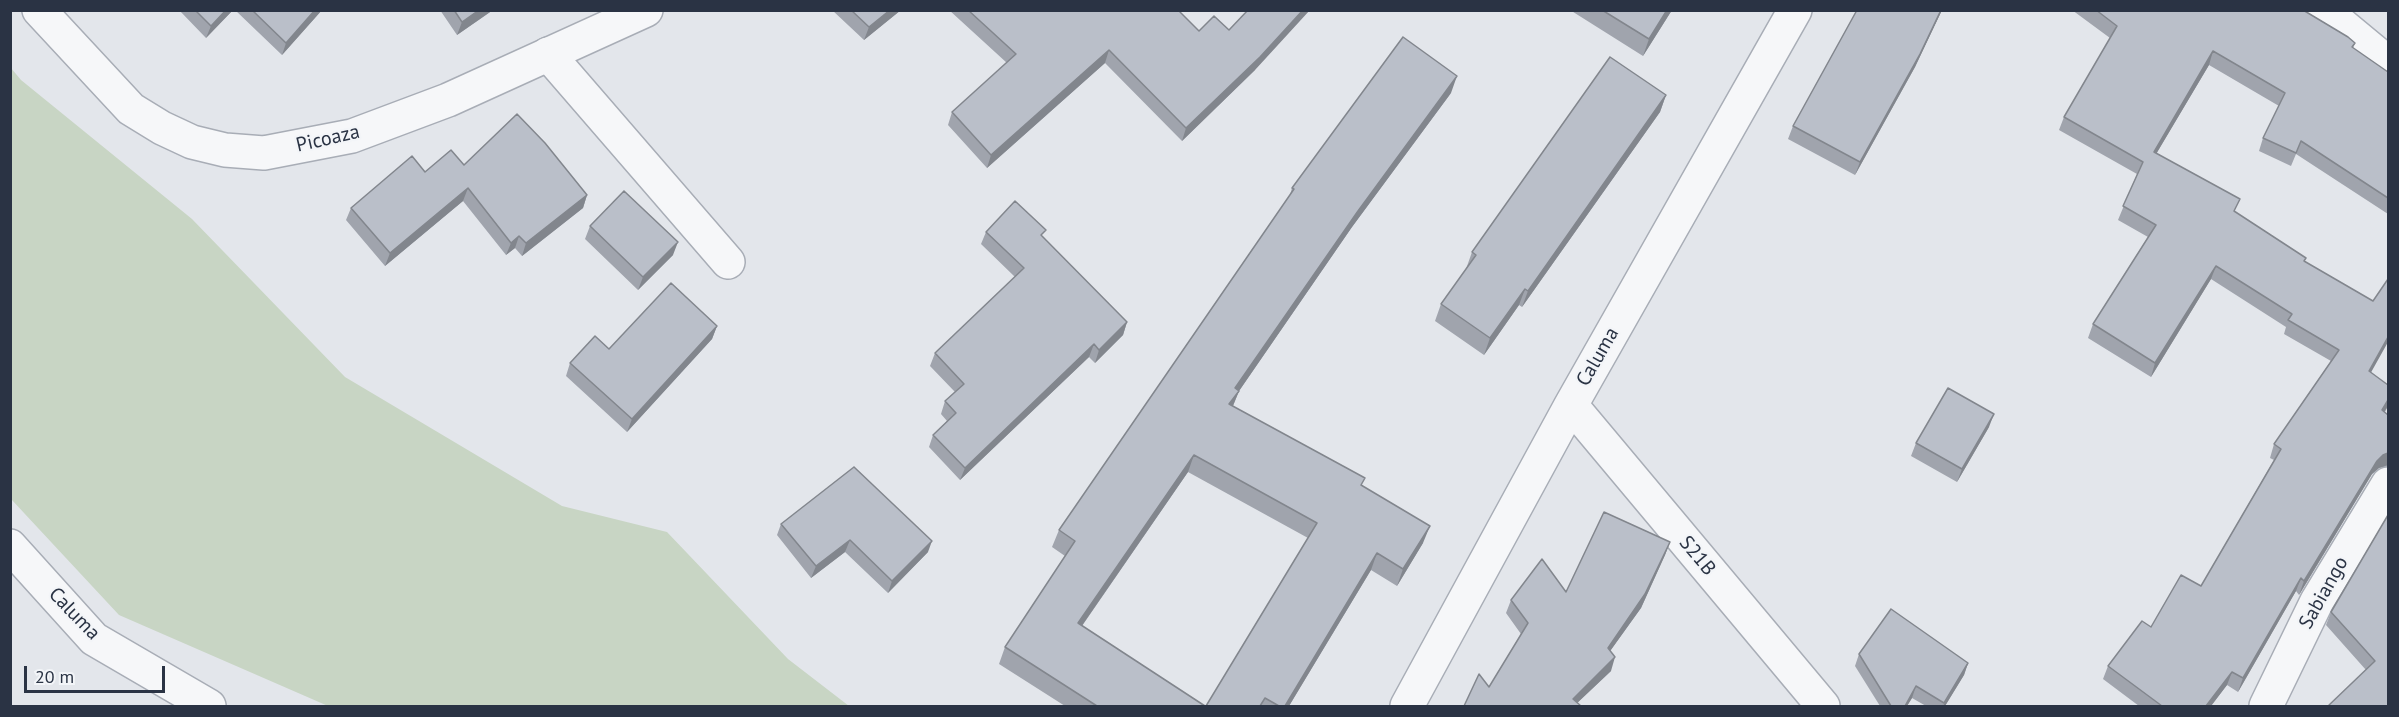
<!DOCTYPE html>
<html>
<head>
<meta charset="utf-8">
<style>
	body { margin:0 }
	#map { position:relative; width:2399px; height:717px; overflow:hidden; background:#e3e6eb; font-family:"PT Sans",sans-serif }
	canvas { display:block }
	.frame { position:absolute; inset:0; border:12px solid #2a3344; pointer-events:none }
	.scale { position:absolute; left:24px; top:666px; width:141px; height:27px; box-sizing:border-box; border:3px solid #2a3344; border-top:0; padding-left:8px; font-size:18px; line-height:21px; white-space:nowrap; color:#2a3344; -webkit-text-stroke:4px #f3f5f8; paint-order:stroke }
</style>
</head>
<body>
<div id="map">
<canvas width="2399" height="717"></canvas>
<div class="frame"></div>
<div class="scale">20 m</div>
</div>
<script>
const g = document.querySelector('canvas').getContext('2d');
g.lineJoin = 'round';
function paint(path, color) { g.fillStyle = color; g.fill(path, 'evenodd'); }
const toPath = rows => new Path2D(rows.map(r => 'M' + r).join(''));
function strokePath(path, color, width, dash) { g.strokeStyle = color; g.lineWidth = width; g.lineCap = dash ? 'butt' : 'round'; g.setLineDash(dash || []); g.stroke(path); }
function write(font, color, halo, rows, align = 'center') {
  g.font = font + ' "PT Sans",sans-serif'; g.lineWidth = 4.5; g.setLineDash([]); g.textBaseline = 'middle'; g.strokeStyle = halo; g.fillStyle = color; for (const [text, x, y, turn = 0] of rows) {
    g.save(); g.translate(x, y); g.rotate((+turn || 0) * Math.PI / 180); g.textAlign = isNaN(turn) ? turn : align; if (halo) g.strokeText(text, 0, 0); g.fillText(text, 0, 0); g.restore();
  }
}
const green = toPath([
	[11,68,21,80,192,219,345,377,562,506,667,532,788,659,849,706,328,706,119,615,11,499]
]);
const minor = toPath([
	[2324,10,2388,63],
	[548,54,728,262],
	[1571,405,1823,706],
	[10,546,94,639,209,706],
	[1407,706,1571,405,1795,10],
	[2266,706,2317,601,2388,484]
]);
const tertiary = toPath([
	[39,10,131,109,162,128,192,142,225,150,264,153,352,136,448,100,646,10]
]);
const wall = toPath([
	[179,10,233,10,206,38],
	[235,10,322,10,282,55],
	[440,10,493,10,457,35],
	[832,10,901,10,864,40],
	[949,10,1178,10,1199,31,1255,70,1182,141,1105,63,987,168,948,125,952,112,1007,63],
	[1570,10,1672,10,1643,56],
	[1857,10,1942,10,1915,67,1855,175,1788,139,1793,126],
	[2072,10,2303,10,2355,43,2353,48,2388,72,2388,214,2296,154,2291,166,2259,151,2263,138,2279,106,2209,65,2156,154,2235,212,2306,258,2304,261,2371,373,2388,385,2388,406,2385,412,2388,415,2388,466,2379,468,2372,474,2299,595,2296,591,2238,692,2227,685,2211,706,2139,706,2103,679,2108,666,2201,586,2274,460,2270,458,2274,444,2331,361,2284,334,2286,327,2211,279,2151,377,2088,338,2093,324,2148,237,2118,220,2137,174,2059,130,2064,117,2110,38],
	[1451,93,1352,227,1239,391,1233,406,1362,486,1423,543,1397,586,1371,570,1289,706,1206,706,1308,538,1188,472,1082,626,1205,706,1065,706,999,664,1005,647,1065,556,1052,547,1059,530,1290,195,1292,188],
	[1666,95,1660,112,1522,307,1519,305,1484,355,1435,321,1441,304,1466,269,1472,252],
	[464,165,587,195,583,208,522,256,515,248,506,255,463,201,385,266,346,220,351,208,425,172],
	[590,226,673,255,638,290,585,239],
	[986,232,1043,238,1127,322,1123,335,1095,363,1089,357,960,480,929,447,933,435,947,421,941,414,945,401,955,392,930,366,935,353,1015,277,981,244],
	[717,326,712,339,627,432,566,376,570,363,609,349],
	[1989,427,1957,482,1911,456,1916,443],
	[2388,515,2388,706,2366,670,2326,625,2331,612],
	[781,524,928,552,888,593,845,552,811,578,777,535],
	[1670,542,1665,555,1641,608,1610,651,1611,671,1577,703,1489,687,1521,634,1506,613,1511,600,1566,592],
	[1859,654,1968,663,1964,675,1945,706,1926,706,1912,698,1907,706,1880,706,1855,666]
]);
const shadedWall = toPath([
	[226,10,233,10,206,38,211,26],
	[315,10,322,10,282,55,286,43],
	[479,10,493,10,457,35,462,22],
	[890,10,901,10,864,40,869,27],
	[1303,10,1310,10,1255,70,1182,141,1186,128],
	[1667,10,1672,10,1643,56,1649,39],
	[1941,10,1942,10,1915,67,1855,175,1860,162],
	[1109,50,1105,63,987,168,991,155],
	[2213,51,2209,65,2149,166,2154,152],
	[1457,76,1451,93,1352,227,1239,391,1232,408,1223,421,1235,388,1358,211],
	[1666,95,1660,112,1522,307,1528,291],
	[468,188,463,201,385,266,390,253],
	[587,195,583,208,522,256,526,243],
	[519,236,515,248,506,255,511,243],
	[678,242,673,255,638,290,643,277],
	[2216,266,2211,279,2151,377,2155,363],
	[1525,289,1519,305,1484,355,1490,338],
	[1127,322,1123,335,1095,363,1099,350],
	[717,326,712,339,627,432,632,419],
	[2388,337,2388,342,2364,385,2369,371],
	[1094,344,1089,357,960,480,965,468],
	[2388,400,2388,406,2377,423,2382,410],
	[1994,414,1989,427,1957,482,1962,469],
	[2388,453,2388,465,2379,468,2372,474,2299,595,2304,581,2377,461,2383,455],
	[1194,455,1188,472,1072,640,1078,623],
	[1430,526,1423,543,1397,586,1403,569],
	[850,540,845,552,811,578,816,566],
	[932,541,928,552,888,593,892,581],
	[1670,542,1665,555,1641,608,1603,661,1608,648],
	[1377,553,1371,570,1289,706,1285,706],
	[2301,578,2296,591,2238,692,2243,678],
	[1615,657,1611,671,1574,706,1573,699],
	[1968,663,1964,675,1945,706,1943,706],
	[2232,672,2227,685,2211,706,2206,706],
	[1916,686,1912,698,1907,706,1905,706]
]);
const building = toPath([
	[195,10,226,10,211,26,195,10],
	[252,10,315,10,286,43,252,10],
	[454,10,479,10,462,22,454,10],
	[851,10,890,10,869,27,851,10],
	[968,10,1178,10,1199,31,1214,16,1229,30,1248,10,1303,10,1260,57,1186,128,1109,50,991,155,952,112,1016,54,968,10],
	[1602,10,1667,10,1649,39,1602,10],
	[1857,10,1941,10,1920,54,1860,162,1793,126,1857,10],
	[2096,10,2303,10,2348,37,2355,43,2352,47,2388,72,2388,198,2301,141,2296,153,2263,138,2285,93,2213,51,2154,152,2240,199,2234,211,2306,258,2304,261,2373,301,2388,279,2388,337,2369,371,2388,385,2388,400,2382,410,2388,415,2388,453,2383,455,2377,461,2304,581,2301,578,2243,678,2232,672,2206,706,2162,706,2108,666,2142,621,2151,627,2181,575,2201,586,2281,449,2274,444,2339,350,2288,320,2292,314,2216,266,2155,363,2093,324,2156,225,2123,206,2143,162,2064,117,2117,26,2096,10],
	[1403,37,1457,76,1358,211,1235,388,1239,391,1229,404,1365,478,1361,485,1430,526,1403,569,1377,553,1285,706,1279,706,1265,698,1260,706,1206,706,1317,523,1194,455,1078,623,1205,706,1097,706,1005,647,1075,541,1059,530,1294,189,1292,188,1403,37],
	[1610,57,1666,95,1528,291,1525,289,1490,338,1441,304,1476,255,1472,252,1610,57],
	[517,114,545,143,587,195,526,243,519,236,511,243,468,188,390,253,351,208,412,156,425,172,451,150,464,165,517,114],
	[624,191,678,242,643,277,590,226,624,191],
	[1015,201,1046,230,1041,235,1127,322,1099,350,1094,344,965,468,933,435,956,413,945,401,964,384,935,353,1024,268,986,232,1015,201],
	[671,283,717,326,632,419,570,363,595,336,609,349,671,283],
	[1948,388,1994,414,1962,469,1916,443,1948,388],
	[854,467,932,541,892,581,850,540,816,566,781,524,854,467],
	[1604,512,1670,542,1645,594,1608,648,1615,657,1573,699,1581,706,1464,706,1479,674,1489,687,1528,623,1511,600,1542,559,1566,592,1604,512],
	[2388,515,2388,706,2328,706,2375,661,2331,612,2388,515],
	[1891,609,1968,663,1944,703,1916,686,1905,706,1891,706,1859,654,1891,609]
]);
const streetNames = [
	["Picoaza",328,139,-13],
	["Caluma",1598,357,-60],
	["S21B",1697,556,50],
	["Sabiango",2324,593,-61],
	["Caluma",74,614,46]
];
paint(green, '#c8d5c4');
strokePath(minor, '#a8adb6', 36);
strokePath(tertiary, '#a8adb6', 36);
strokePath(minor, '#f6f7f9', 33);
strokePath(tertiary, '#f6f7f9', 33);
paint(wall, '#a0a4ad');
paint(shadedWall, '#82868d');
paint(building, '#babfc9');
strokePath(building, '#82868d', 1.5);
write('20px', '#2a3344', '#f3f5f8', streetNames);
</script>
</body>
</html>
